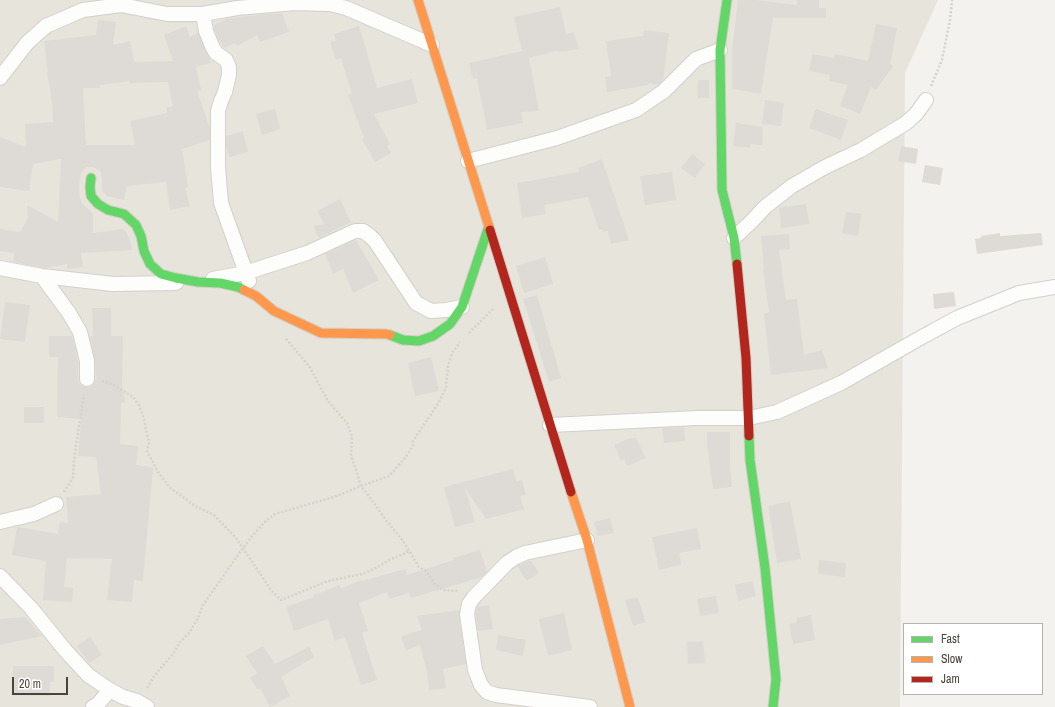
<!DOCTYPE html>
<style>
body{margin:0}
#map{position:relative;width:1055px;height:707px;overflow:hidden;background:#f4f2ee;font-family:"Archivo Narrow",sans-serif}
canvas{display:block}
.legend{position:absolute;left:903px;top:623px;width:140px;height:72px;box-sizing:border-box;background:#fff;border:1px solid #b7b4b0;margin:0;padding:5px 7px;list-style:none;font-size:12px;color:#4b4439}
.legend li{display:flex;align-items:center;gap:8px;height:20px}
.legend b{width:20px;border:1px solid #b7b4b0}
.scale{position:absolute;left:12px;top:677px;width:56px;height:18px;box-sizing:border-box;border:2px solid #4b4439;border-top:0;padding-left:5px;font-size:12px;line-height:14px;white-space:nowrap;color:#4b4439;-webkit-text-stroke:3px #fff;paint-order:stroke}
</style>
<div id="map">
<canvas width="1055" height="707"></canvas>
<ul class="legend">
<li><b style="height:5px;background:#63d668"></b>Fast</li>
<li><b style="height:5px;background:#ff974d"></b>Slow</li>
<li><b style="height:5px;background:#b3261e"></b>Jam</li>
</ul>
<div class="scale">20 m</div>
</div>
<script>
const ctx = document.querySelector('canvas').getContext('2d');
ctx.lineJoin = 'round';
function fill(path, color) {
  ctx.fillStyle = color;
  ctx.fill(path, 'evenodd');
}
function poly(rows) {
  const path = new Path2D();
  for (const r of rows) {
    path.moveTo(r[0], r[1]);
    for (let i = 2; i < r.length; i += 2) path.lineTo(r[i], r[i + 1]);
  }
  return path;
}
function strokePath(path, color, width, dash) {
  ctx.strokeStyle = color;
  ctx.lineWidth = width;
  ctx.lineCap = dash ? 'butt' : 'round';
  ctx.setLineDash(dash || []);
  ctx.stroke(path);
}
const residential = poly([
 [0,0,938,0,905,73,900,707,0,707]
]);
const building = poly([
 [738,0,756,0,797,5,797,0,819,0,819,8,826,8,826,18,773,18,761,94,732,89,732,51],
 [560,7,566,34,574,32,579,49,557,52,556,51,529,58,539,111,521,112,523,123,487,130,477,78,473,79,469,63,522,51,514,17],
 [282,13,289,32,260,42,257,35,237,46,235,43,224,48,220,42,214,29,214,25,228,18],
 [98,20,116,22,113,45,130,41,134,62,173,61,164,35,186,26,190,37,198,33,211,63,196,67,201,90,197,91,210,129,210,140,182,149,188,187,185,188,190,206,170,210,166,182,127,186,124,200,107,196,102,191,102,179,101,173,98,169,93,167,87,167,82,171,80,176,79,188,80,197,82,203,93,214,93,233,123,229,126,232,130,240,132,250,81,253,83,267,67,269,67,264,46,268,13,262,14,253,0,251,0,229,20,232,28,218,27,205,58,222,61,159,33,164,29,191,0,187,0,137,26,147,25,124,53,122,52,102,47,72,48,72,44,41,96,35],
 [130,81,130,83,168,82,173,106,166,108,167,113,130,121,135,145,86,145,83,88,100,88,100,85],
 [876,24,897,28,890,64,893,66,876,90,871,87,860,114,840,106,848,85,829,81,830,75,809,71,812,54,834,58,835,54,868,61],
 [359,26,377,88,412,79,418,103,374,114,390,144,387,146,391,153,375,162,362,139,364,138,348,95,352,94,341,58,336,60,330,42,336,41,334,34],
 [644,30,669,33,663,80,658,85,649,83,648,85,607,92,605,77,611,76,606,41,643,36],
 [698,80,709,80,709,98,697,98],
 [765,100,784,103,781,126,762,124],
 [275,109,280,129,262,135,256,114],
 [816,109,848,120,841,140,809,128],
 [736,123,763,127,762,145,750,144,750,148,733,146],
 [243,131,248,152,229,157,226,146,226,136],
 [901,146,918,149,916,164,898,161],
 [692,154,705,164,695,178,681,168],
 [602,159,629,240,611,244,608,231,603,232,602,229,599,230,588,197,544,205,546,214,522,218,517,183,579,172,578,168],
 [925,165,943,168,940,185,922,182],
 [672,172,676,200,645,205,640,176],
 [340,199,351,222,319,238,313,226,324,224,317,211],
 [806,204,809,224,781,228,779,208],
 [846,212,861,214,858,236,842,233],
 [1000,233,1000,236,1041,233,1043,245,977,254,975,239,981,238,981,236],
 [789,234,790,249,779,250,786,300,797,299,804,355,822,350,828,368,771,375,764,313,769,312,763,269,764,269,761,236],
 [356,240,379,280,353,293,343,269,333,274,325,254],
 [545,257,553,284,524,293,516,266],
 [954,292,956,306,934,309,933,294],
 [537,295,561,378,549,382,523,299],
 [5,302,30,305,25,342,0,339],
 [92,308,111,308,111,336,123,336,122,388,125,402,121,403,120,444,138,446,136,465,153,467,143,581,134,580,132,602,107,600,112,559,67,558,64,587,73,588,72,602,43,600,46,561,12,555,17,527,58,534,60,522,68,523,66,497,101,494,96,457,78,456,81,419,57,417,58,357,49,357,49,336,72,336,78,362,78,379,79,383,82,386,87,387,91,387,94,384,96,379,95,361,90,336,93,336],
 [431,357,439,391,415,396,408,363],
 [24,407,44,407,44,423,24,423],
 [684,427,685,441,664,443,662,428],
 [707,432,730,432,730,468,732,487,713,489,707,443],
 [630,438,636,438,646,458,627,466,624,459,621,461,614,445],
 [513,469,516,481,522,480,526,495,520,496,524,509,486,519,465,488,475,522,455,527,444,487],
 [790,501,801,559,777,563,768,506],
 [610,518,614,533,598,536,594,522],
 [697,528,701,549,679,553,681,565,659,570,652,537],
 [480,550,487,572,482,577,411,598,409,593,389,599,387,592,359,603,368,631,362,633,377,680,361,685,345,637,335,641,328,619,294,631,286,607,314,597,314,595,340,585,341,588,362,580,362,581,405,569,407,575,454,560,453,558],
 [819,560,846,563,845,577,818,574],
 [528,561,531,561,539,573,527,581,517,566],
 [752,581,756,596,738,601,735,585],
 [716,596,719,613,700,616,697,599],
 [632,598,638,598,646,622,633,626,625,600],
 [489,605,493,629,478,631,476,614,477,607],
 [459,610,459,615,466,664,443,669,446,688,429,690,427,672,420,645,406,650,401,636,422,630,417,616],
 [564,613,572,650,548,656,539,619],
 [811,615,815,640,793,644,789,624,797,622,796,618],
 [25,617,42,636,0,645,0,619],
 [498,635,526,640,523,656,496,650],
 [90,637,102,655,89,663,77,646],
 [703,641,705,663,688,664,687,642],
 [263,646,275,664,309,647,314,657,281,677,290,696,270,707,260,688,257,689,250,678,257,673,246,656],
 [13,666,54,666,54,682,50,682,50,696,12,695]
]);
const path = poly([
 [931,86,942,60,950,20,952,0],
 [469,333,494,308],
 [286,339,309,366,328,401,347,423,352,436,351,455,361,486,374,503,385,519,403,541,419,567,427,572,435,584,443,590,459,591],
 [102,381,114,385,133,397,139,405,143,416,145,424,149,444,147,451,158,472,169,487,195,506,214,515,236,538,271,590,281,600,328,581,362,574,374,569,391,559,410,551],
 [64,492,73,478,74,460,77,439,84,395],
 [147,688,155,675,173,654,180,642,189,633,198,618,203,605,243,548,253,535,266,521,275,514,334,497,361,486,389,476,405,458,413,446,413,441,419,432,438,404,444,392,446,387,448,366,452,353,460,342]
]);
const street = poly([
 [203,14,206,31,212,46,216,53,226,60,229,67,229,75,225,92,221,101,218,111,218,167,221,203,249,281],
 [0,78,27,43,46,26,83,10,121,5,167,14,203,14,237,8,295,3,330,4,346,8,432,45],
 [468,161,557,138,636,110,664,91,696,59,720,50],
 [734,238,752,221,765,207,792,186,825,167,861,150,906,123,916,114,926,100],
 [0,268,42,276,113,284,176,283],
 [42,276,69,313,80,332,87,361,87,379],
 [213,279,245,273,307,253,355,231,363,231,370,236,375,241,416,303,431,311,446,310,462,307],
 [550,425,697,418,749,418,777,412,841,383,922,337,957,318,1019,293,1055,287],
 [0,522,34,514,56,504],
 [587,540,525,553,516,557,507,563,474,597,469,604,467,614,475,670,481,685,487,692,496,695,590,707],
 [0,576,31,608,65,650,88,675,110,690,123,697,137,701,147,707],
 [93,707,97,705,110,690]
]);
const fast = poly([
 [727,0,720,50,722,190,734,238,737,264],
 [91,178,90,187,91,196,98,204,108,210,124,214,136,225,141,236,144,251,150,264,161,274,176,278,198,282,220,283,238,287,244,290],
 [390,335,403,340,419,341,433,336,450,324,462,307,489,226],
 [749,436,750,460,765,568,776,679,773,707]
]);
const slow = poly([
 [418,0,490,230],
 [244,290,256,296,274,311,321,333,386,334,390,335],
 [571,492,587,540,630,707]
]);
const jam = poly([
 [490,230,571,492],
 [737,264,746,358,749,436]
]);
fill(residential, '#e7e4dc');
fill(building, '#dedbd6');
strokePath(street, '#d2d0cb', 16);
strokePath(fast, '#d3cfc5', 11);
strokePath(slow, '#d3cfc5', 11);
strokePath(jam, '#d3cfc5', 11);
strokePath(path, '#d3d2cc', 2.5, [2, 2]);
strokePath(street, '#fdfdfc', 14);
strokePath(fast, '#63d668', 9);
strokePath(slow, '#ff974d', 9);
strokePath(jam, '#b3261e', 9);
</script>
